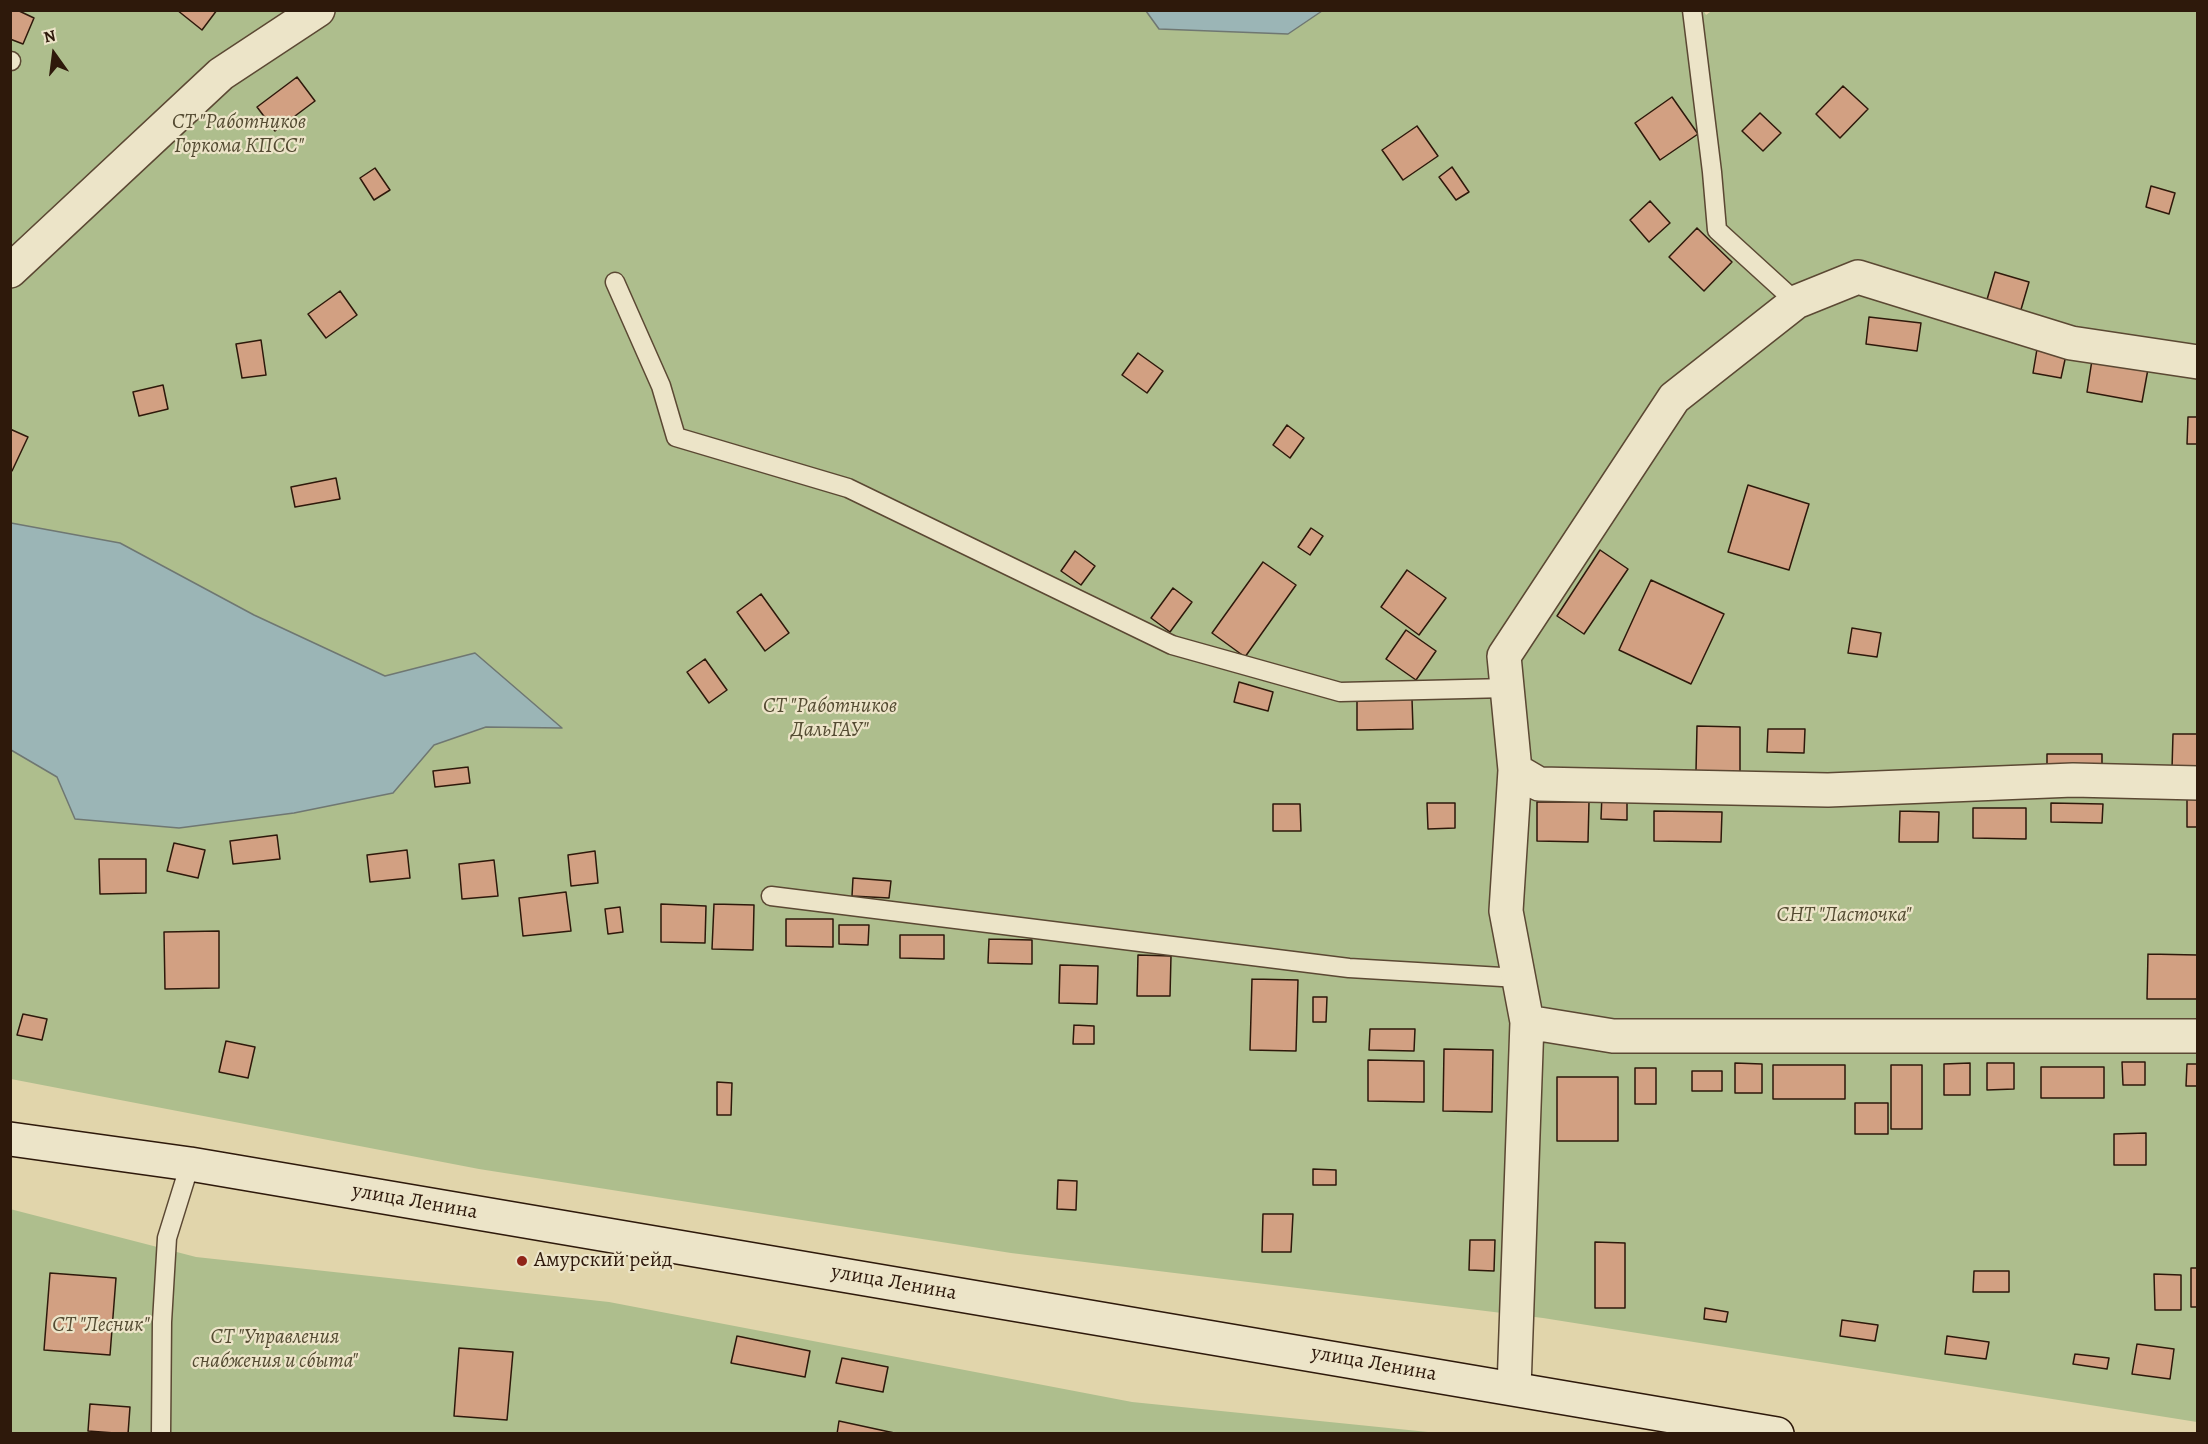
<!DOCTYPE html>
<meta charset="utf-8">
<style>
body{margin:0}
#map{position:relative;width:2208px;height:1444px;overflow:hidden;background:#e1d5ab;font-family:Alegreya,serif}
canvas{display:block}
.frame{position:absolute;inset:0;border:12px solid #2e190b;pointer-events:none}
.north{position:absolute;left:24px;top:24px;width:60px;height:60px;-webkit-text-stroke:4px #ece4c8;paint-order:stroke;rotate:346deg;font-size:16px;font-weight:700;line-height:24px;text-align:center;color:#2e190b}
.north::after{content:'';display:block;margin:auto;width:21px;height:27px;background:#2e190b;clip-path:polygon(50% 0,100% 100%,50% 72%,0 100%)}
</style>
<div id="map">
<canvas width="2208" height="1444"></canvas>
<div class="frame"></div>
<div class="north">N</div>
</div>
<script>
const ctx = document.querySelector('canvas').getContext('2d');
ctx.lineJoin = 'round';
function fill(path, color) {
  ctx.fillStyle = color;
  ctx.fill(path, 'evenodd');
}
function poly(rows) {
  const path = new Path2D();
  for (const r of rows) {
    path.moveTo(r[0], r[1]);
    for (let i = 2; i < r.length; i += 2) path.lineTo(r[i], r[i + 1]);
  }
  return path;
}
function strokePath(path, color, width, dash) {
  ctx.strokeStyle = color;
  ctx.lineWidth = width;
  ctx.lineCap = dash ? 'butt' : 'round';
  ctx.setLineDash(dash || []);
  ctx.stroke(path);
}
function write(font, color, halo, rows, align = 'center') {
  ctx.font = font + ' Alegreya,serif';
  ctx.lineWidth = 4.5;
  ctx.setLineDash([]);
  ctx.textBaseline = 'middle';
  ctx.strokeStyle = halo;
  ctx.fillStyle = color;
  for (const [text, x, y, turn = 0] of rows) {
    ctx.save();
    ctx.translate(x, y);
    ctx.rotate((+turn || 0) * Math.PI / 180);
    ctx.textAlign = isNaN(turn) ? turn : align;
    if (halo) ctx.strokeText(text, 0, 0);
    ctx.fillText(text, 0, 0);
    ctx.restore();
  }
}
const green = poly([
 [1703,10,1706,15,1713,10,2197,11,2197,1422,1543,1318,1011,1253,479,1169,11,1079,10,11],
 [10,1209,196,1257,609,1302,1132,1402,1438,1433,11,1433]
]);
const water = poly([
 [1146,11,1322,11,1288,34,1159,29,1146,11],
 [11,523,120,543,254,615,385,676,475,653,562,728,486,727,434,745,393,793,294,813,179,828,75,819,57,777,11,750,11,523]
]);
const building = poly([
 [10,10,17,10,34,18,23,44,10,39,10,10],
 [177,10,217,10,202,30,177,10],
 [297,77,315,101,275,131,257,107,297,77],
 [1843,86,1868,109,1840,138,1816,114,1843,86],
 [1672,97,1698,134,1660,160,1635,123,1672,97],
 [1760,113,1781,133,1763,151,1742,131,1760,113],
 [1417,126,1438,156,1403,180,1382,150,1417,126],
 [1452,167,1469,192,1456,200,1439,177,1452,167],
 [375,168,390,190,374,200,360,178,375,168],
 [2151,186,2175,193,2169,214,2146,207,2151,186],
 [1650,201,1670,223,1649,242,1630,220,1650,201],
 [1697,228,1732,262,1704,291,1669,257,1697,228],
 [1995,272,2029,282,2020,313,1986,303,1995,272],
 [340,291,357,315,326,338,308,314,340,291],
 [1869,317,1921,323,1917,351,1866,344,1869,317],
 [261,340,266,375,242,378,236,344,261,340],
 [2037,349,2066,355,2061,378,2033,373,2037,349],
 [1138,353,1163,371,1147,393,1122,375,1138,353],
 [2092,360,2148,369,2142,402,2087,392,2092,360],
 [163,385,168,409,139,416,133,392,163,385],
 [2188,417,2198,417,2198,444,2187,444,2188,417],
 [1287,425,1304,438,1290,458,1273,445,1287,425],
 [10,429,28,437,12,471,10,471,10,429],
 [336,478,340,499,295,507,291,487,336,478],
 [1748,485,1809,504,1789,570,1728,552,1748,485],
 [1311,528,1323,536,1310,555,1298,547,1311,528],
 [1600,550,1628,569,1584,634,1557,616,1600,550],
 [1075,551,1095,566,1081,585,1061,571,1075,551],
 [1263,562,1296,585,1245,657,1212,633,1263,562],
 [1407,570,1446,598,1419,635,1381,607,1407,570],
 [1651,580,1724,614,1691,684,1619,650,1651,580],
 [1173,588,1192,602,1170,632,1151,618,1173,588],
 [761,594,789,633,765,651,737,612,761,594],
 [1852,628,1881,633,1877,657,1848,653,1852,628],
 [1406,630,1436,651,1416,680,1386,659,1406,630],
 [705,659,727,690,709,703,687,672,705,659],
 [1239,682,1273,692,1268,711,1234,702,1239,682],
 [1412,699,1413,729,1357,730,1357,701,1412,699],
 [1697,726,1740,727,1740,772,1696,771,1697,726],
 [1768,729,1805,729,1804,753,1767,752,1768,729],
 [2173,734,2198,734,2198,769,2172,769,2173,734],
 [2047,754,2102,754,2102,772,2047,771,2047,754],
 [468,767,470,783,435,787,433,771,468,767],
 [1602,794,1627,794,1627,820,1601,819,1602,794],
 [2187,794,2198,794,2198,827,2187,827,2187,794],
 [1537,802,1589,802,1588,842,1537,841,1537,802],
 [1427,803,1455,803,1455,828,1428,829,1427,803],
 [2051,803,2103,804,2102,823,2051,822,2051,803],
 [1273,804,1300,804,1301,831,1273,831,1273,804],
 [1973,808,2026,808,2026,839,1973,838,1973,808],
 [1654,811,1722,812,1721,842,1654,841,1654,811],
 [1900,811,1939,812,1938,842,1899,842,1900,811],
 [277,835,280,859,233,864,230,841,277,835],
 [174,843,205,850,198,878,167,871,174,843],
 [407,850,410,878,370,882,367,855,407,850],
 [595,851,598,883,571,886,568,855,595,851],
 [99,859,146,859,146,893,100,894,99,859],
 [494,860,498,896,462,899,459,864,494,860],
 [853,878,891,881,889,898,852,896,853,878],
 [566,892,571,931,523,936,519,898,566,892],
 [661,904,706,906,705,943,661,942,661,904],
 [714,904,754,905,753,950,712,949,714,904],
 [620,907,623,932,608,934,605,909,620,907],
 [786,919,833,919,833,947,786,946,786,919],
 [839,925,869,925,868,945,839,944,839,925],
 [219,931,219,988,165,989,164,932,219,931],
 [900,935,944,935,944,959,900,958,900,935],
 [989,939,1032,940,1032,964,988,963,989,939],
 [2148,954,2197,955,2197,999,2147,999,2148,954],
 [1138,955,1171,956,1170,996,1137,996,1138,955],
 [1060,965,1098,966,1097,1004,1059,1003,1060,965],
 [1252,979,1298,980,1296,1051,1250,1050,1252,979],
 [1313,997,1327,997,1326,1022,1313,1022,1313,997],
 [23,1014,47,1019,42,1040,17,1035,23,1014],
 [1074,1025,1094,1026,1094,1044,1073,1044,1074,1025],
 [1370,1029,1415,1029,1414,1051,1369,1050,1370,1029],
 [226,1041,255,1047,248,1078,219,1072,226,1041],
 [1444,1049,1493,1050,1492,1112,1443,1111,1444,1049],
 [1368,1060,1424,1061,1424,1102,1368,1101,1368,1060],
 [2122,1062,2145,1062,2145,1085,2123,1085,2122,1062],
 [1735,1063,1762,1064,1762,1093,1735,1093,1735,1063],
 [1970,1063,1970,1095,1944,1095,1944,1064,1970,1063],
 [1987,1063,2014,1063,2014,1089,1987,1090,1987,1063],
 [2187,1064,2198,1064,2198,1086,2186,1086,2187,1064],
 [1773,1065,1845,1065,1845,1099,1773,1099,1773,1065],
 [1891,1065,1922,1065,1922,1129,1891,1129,1891,1065],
 [2041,1067,2104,1067,2104,1098,2041,1098,2041,1067],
 [1635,1068,1656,1068,1656,1104,1635,1104,1635,1068],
 [1692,1071,1722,1071,1722,1091,1692,1091,1692,1071],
 [1557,1077,1618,1077,1618,1141,1557,1141,1557,1077],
 [717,1082,732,1083,731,1115,717,1115,717,1082],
 [1855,1103,1888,1103,1888,1134,1855,1134,1855,1103],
 [2146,1133,2146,1165,2114,1165,2114,1134,2146,1133],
 [1313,1169,1336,1170,1336,1185,1313,1185,1313,1169],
 [1058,1180,1077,1181,1076,1210,1057,1209,1058,1180],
 [1263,1214,1293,1214,1291,1252,1262,1252,1263,1214],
 [1470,1240,1495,1240,1494,1271,1469,1270,1470,1240],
 [1595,1242,1625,1243,1625,1308,1595,1308,1595,1242],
 [2191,1268,2198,1268,2198,1307,2191,1307,2191,1268],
 [1974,1271,2009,1271,2009,1292,1973,1292,1974,1271],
 [50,1273,116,1278,110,1355,44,1350,50,1273],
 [2154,1274,2181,1275,2181,1310,2155,1310,2154,1274],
 [1705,1308,1728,1312,1726,1322,1704,1319,1705,1308],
 [1842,1320,1878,1325,1875,1341,1840,1336,1842,1320],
 [737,1336,810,1351,805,1377,731,1363,737,1336],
 [1947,1336,1989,1342,1986,1359,1945,1354,1947,1336],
 [2137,1344,2174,1349,2170,1379,2132,1374,2137,1344],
 [459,1348,513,1352,507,1420,454,1416,459,1348],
 [2075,1354,2109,1358,2107,1369,2073,1364,2075,1354],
 [842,1358,888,1367,883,1392,836,1383,842,1358],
 [90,1404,130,1407,128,1434,88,1431,90,1404],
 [839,1421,899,1434,837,1434,839,1421]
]);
const lane = poly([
 [1692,10,1712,172,1717,230,1796,302],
 [10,61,11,61],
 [615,282,661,386,676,437,848,488,1172,645,1340,692,1507,688],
 [771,896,1349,968,1519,978],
 [161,1434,162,1322,167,1238,190,1164]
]);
const street = poly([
 [10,271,221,74,318,10],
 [1515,770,1539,784,1828,790,2073,780,2198,783],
 [1527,1022,1613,1036,2198,1036],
 [1514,1388,1527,1022,1506,911,1515,770,1504,656,1674,398,1796,302,1858,277,2071,343,2198,362]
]);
const secondary = poly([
 [10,1139,190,1164,1777,1434]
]);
const markers = [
 [522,1261,6,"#8f2418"]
];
const parkNames = [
 ["СТ \"Работников",239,123],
 ["Горкома КПСС\"",239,147],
 ["СТ \"Работников",830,707],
 ["ДальГАУ\"",830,731],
 ["СНТ \"Ласточка\"",1844,916],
 ["СТ \"Лесник\"",101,1326],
 ["СТ \"Управления",275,1338],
 ["снабжения и сбыта\"",275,1362]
];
const streetNames = [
 ["улица Ленина",415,1202,10],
 ["улица Ленина",894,1283,10],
 ["улица Ленина",1374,1364,10]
];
const poiNames = [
 ["Амурский рейд",534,1261]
];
fill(green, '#aebe8d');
fill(water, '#9bb5b6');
strokePath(water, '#6f7772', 1.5);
fill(building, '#d2a082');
strokePath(building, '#2e190b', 1.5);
strokePath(lane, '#5b4833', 21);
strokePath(street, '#5b4833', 36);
strokePath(secondary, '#2e190b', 36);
strokePath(lane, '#ece4c8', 18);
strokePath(street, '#ece4c8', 33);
strokePath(secondary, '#ece4c8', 33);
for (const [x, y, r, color] of markers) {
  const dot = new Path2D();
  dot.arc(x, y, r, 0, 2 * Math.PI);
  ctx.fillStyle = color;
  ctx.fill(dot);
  strokePath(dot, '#ece4c8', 2);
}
write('italic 21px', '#544b32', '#ece4c8', parkNames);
write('21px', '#2e190b', '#ece4c8', streetNames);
write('21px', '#2e190b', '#ece4c8', poiNames, 'left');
</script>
